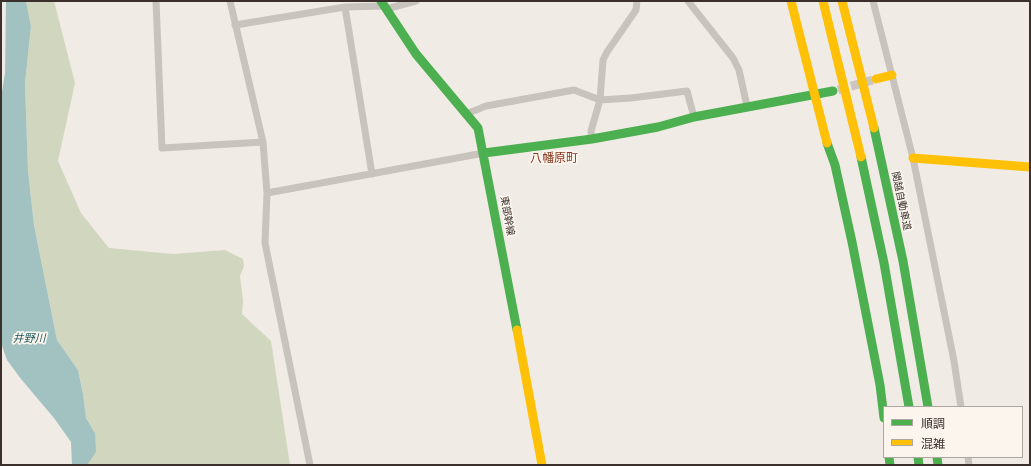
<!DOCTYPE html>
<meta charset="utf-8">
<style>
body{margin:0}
#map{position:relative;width:1031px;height:466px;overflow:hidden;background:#f0ebe5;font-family:"PT Sans","Noto Sans JP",sans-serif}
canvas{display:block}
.frame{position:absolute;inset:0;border:2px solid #3b302b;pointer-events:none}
.legend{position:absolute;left:883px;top:406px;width:140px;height:52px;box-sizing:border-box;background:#fbf5ee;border:1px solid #aea6a0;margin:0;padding:5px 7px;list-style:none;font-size:12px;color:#3b302b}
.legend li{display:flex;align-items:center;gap:8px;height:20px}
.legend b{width:20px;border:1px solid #aea6a0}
</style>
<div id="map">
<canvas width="1031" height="466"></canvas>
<div class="frame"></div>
<ul class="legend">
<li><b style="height:5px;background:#4caf50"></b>順調</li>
<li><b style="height:5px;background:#ffc107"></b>混雑</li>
</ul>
</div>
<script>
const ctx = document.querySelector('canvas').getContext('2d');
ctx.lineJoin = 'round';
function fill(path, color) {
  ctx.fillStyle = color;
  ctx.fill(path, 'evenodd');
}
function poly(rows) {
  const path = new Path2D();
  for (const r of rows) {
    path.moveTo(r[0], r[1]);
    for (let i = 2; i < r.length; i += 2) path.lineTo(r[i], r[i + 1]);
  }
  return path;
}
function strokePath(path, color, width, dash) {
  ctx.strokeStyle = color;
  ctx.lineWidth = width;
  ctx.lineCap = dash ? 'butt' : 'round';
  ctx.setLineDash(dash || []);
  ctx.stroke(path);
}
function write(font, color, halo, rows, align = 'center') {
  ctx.font = font + ' "PT Sans","Noto Sans JP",sans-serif';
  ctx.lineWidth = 3.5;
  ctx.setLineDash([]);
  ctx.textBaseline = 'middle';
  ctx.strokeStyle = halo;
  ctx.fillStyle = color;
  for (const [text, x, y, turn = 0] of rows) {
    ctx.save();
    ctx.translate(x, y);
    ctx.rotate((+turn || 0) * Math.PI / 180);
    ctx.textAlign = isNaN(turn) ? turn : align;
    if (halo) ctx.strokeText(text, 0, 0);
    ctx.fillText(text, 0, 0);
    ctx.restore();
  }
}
const green = poly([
 [26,1,54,1,75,83,58,161,81,213,109,248,173,254,225,250,243,259,244,266,240,276,243,301,242,314,271,341,290,465,87,465,95,433,86,418,83,394,78,370,57,340,34,225,28,171,25,84,31,26]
]);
const water = poly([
 [6,1,26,1,31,26,25,84,28,171,34,225,57,340,78,370,83,394,86,418,95,433,96,452,87,465,72,465,71,442,54,418,21,379,7,360,1,343,1,98,5,73]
]);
const secondaryTunnel = poly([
 [838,90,876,79]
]);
const street = poly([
 [156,1,162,148,263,142],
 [230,1,263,142,267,193,265,243,310,465],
 [688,1,733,58,739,70,747,106],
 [873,1,913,158,954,361,961,407],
 [345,7,372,174],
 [386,9,416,1],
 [235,25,345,7,384,6],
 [466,114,486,106,574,90,600,100,631,98,687,91,694,117],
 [592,139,591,131,600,100,603,60,607,52,636,10,637,1],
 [267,193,484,153],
 [968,457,969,465]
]);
const fast = poly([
 [381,1,416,54,478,128,517,330],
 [874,128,903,261,928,407],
 [827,143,835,165,852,242,880,385,884,418],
 [484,153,592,139,658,127,694,117,833,91],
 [861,157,884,263,909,407],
 [889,457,890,465],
 [918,457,919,465],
 [937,457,938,465]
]);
const slow = poly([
 [791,1,827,143],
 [823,1,861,157],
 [842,1,874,128],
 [876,79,892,75],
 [913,158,1030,167],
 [517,330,542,465]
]);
const streetNames = [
 ["関越自動車道",901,201,78],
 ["東部幹線",507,216,80]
];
const waterNames = [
 ["井野川",29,339]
];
const quarterNames = [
 ["八幡原町",554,159]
];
fill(green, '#d1d6bf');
fill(water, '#a1c2c1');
strokePath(secondaryTunnel, '#ccc6c0', 9, [9, 4.5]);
strokePath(street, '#c9c3be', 7);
strokePath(fast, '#4caf50', 9);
strokePath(slow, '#ffc107', 9);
write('10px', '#3b302b', '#fbf5ee', streetNames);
write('italic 11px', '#1f5a5e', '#fbf5ee', waterNames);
write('12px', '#8c3b22', '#fbf5ee', quarterNames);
</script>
